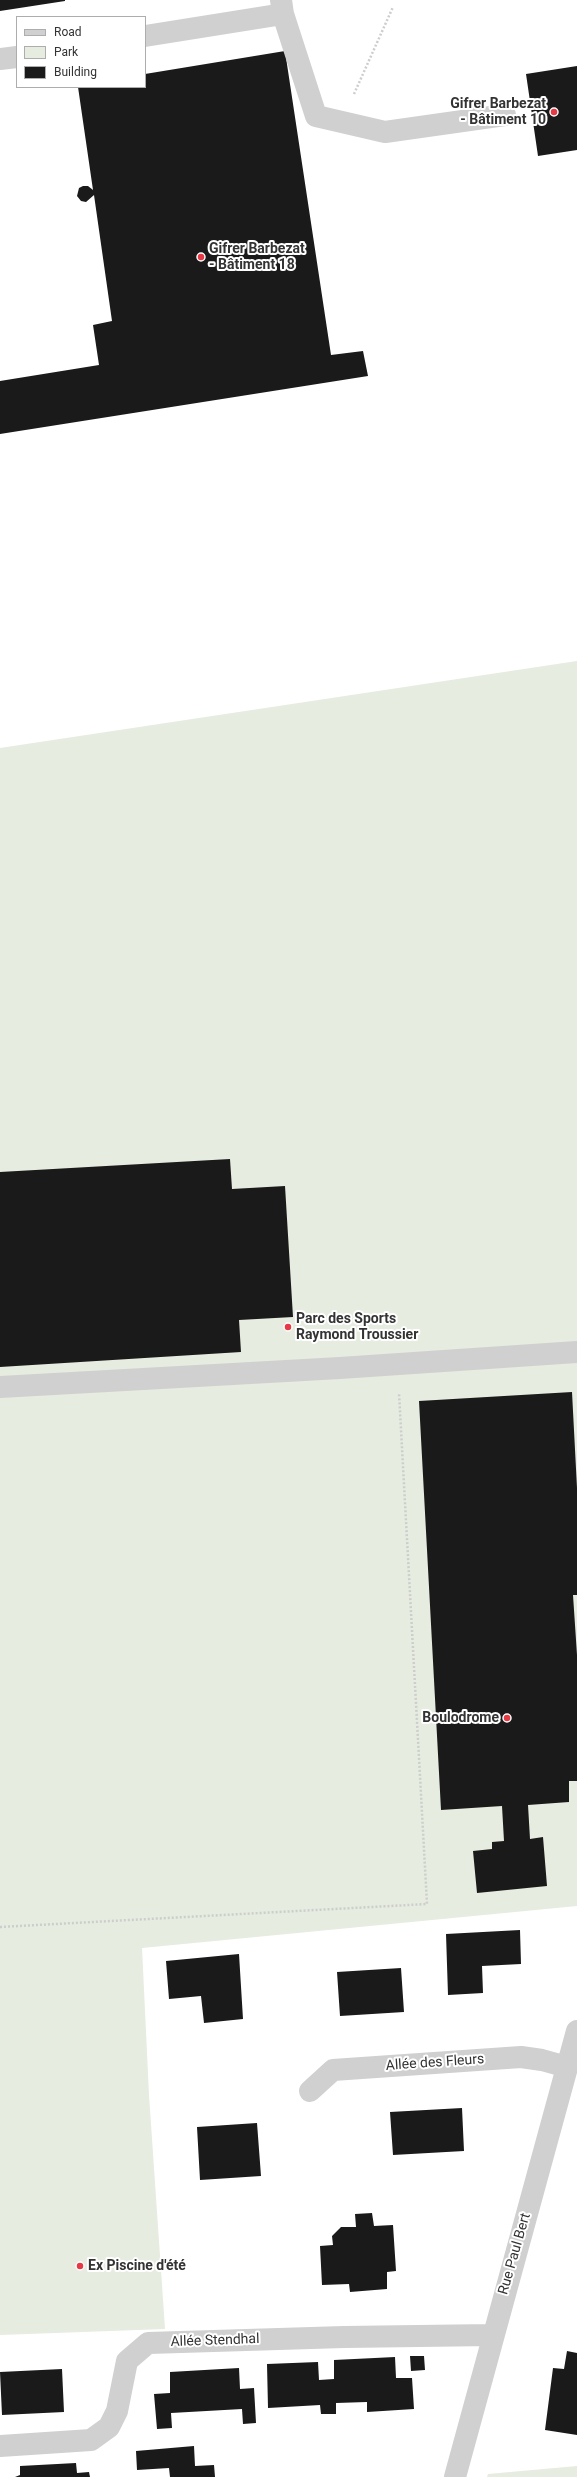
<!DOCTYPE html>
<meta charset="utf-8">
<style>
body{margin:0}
#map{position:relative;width:577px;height:2477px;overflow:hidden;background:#fff;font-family:Roboto,sans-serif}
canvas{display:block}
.legend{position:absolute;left:16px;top:16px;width:130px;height:72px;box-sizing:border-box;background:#fff;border:1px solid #adadad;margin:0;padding:5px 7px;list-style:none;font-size:12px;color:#333}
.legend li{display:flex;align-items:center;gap:8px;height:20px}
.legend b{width:20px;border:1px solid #adadad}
</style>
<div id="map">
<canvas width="577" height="2477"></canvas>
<ul class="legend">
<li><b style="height:5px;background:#d0d0d0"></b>Road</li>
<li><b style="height:11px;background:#e6ecdf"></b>Park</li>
<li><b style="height:11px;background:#1a1a1a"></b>Building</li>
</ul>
</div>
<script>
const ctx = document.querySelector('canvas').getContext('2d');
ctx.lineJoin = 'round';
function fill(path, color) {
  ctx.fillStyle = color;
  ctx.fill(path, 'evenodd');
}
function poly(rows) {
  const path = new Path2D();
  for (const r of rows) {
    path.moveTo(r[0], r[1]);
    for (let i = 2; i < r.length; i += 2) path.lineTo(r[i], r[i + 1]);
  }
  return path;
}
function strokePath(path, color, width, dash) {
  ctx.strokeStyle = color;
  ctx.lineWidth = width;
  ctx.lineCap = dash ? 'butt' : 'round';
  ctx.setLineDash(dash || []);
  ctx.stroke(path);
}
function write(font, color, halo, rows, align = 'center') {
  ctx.font = font + ' Roboto,sans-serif';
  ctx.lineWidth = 4;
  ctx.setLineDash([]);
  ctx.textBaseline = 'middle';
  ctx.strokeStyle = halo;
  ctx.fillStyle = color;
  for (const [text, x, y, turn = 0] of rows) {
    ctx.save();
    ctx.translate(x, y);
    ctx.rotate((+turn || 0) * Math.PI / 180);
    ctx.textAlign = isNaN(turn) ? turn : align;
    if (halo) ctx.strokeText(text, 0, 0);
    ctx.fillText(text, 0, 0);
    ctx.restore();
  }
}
const green = poly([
 [577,661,577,1906,142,1948,149,2095,165,2329,0,2335,0,748],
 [577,2466,577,2477,487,2477,488,2474]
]);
const building = poly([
 [0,0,65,0,65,1,0,11],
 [285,51,331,355,363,351,368,376,0,434,0,381,99,365,93,325,112,321,94,195,86,202,81,201,77,196,79,188,83,186,88,186,93,190,78,87,145,87,145,74],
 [577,66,577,150,538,156,526,74],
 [230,1159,232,1189,285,1186,293,1317,239,1320,241,1352,0,1367,0,1172],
 [572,1392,577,1488,577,1595,573,1595,577,1655,577,1781,569,1781,569,1802,528,1805,530,1839,543,1837,547,1886,477,1893,473,1851,492,1849,492,1842,504,1841,502,1806,441,1810,419,1401],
 [520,1930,521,1964,482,1966,483,1993,448,1995,446,1934],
 [239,1954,243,2019,204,2023,201,1996,169,1999,166,1961],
 [401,1968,404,2012,340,2016,337,1972],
 [462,2108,464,2151,393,2155,390,2112],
 [257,2123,261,2176,200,2180,197,2127],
 [372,2213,374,2226,393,2225,396,2271,387,2272,387,2289,350,2292,349,2284,322,2285,320,2246,333,2245,332,2236,341,2227,356,2227,355,2214],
 [567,2351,577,2353,577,2435,545,2430,553,2368,564,2369],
 [410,2356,424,2356,425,2370,411,2371],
 [395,2357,396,2378,412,2378,414,2409,367,2412,367,2402,336,2403,336,2414,321,2414,320,2405,268,2408,267,2364,318,2362,319,2380,334,2379,334,2360],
 [239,2368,240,2389,254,2388,256,2423,243,2424,242,2409,171,2413,172,2428,157,2429,154,2394,170,2393,170,2372],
 [62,2369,64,2412,2,2415,0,2372],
 [194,2446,195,2466,214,2465,215,2477,170,2477,169,2468,137,2470,136,2451],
 [76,2463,77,2473,89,2472,90,2477,15,2477,20,2475,20,2466]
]);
const path = poly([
 [354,94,393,7],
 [0,1927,427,1904,399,1393]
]);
const minor = poly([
 [281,0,283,14,316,116,385,132,505,115],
 [145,36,283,14],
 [0,59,17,57],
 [0,1387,340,1368,577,1352],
 [310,2091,333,2070,521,2057,542,2060,567,2067],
 [0,2446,91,2440,109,2427,117,2411,127,2361,148,2343,344,2337,492,2335],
 [455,2477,577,2031]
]);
const markers = [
 [554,112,4,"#e63946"],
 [201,257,4,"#e63946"],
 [288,1327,4,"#e63946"],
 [507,1718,4,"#e63946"],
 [80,2266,4,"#e63946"]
];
const poiNames = [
 ["Gifrer Barbezat",546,104,"right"],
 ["- Bâtiment 10",546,120,"right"],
 ["Gifrer Barbezat",209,249],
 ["- Bâtiment 18",209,265],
 ["Parc des Sports",296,1319],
 ["Raymond Troussier",296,1335],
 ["Boulodrome",499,1718,"right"],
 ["Ex Piscine d'été",88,2266]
];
const streetNames = [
 ["Allée des Fleurs",435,2063,-4],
 ["Rue Paul Bert",515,2254,-74],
 ["Allée Stendhal",215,2341,-2]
];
fill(green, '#e6ecdf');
fill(building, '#1a1a1a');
strokePath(path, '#cdcdcd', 2.5, [2, 2]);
strokePath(minor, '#d0d0d0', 22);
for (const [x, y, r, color] of markers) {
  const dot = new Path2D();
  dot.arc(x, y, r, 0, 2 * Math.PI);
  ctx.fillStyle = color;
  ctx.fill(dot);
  strokePath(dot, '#fff', 1.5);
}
write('bold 14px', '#333', '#fff', poiNames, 'left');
write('14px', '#333', '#fff', streetNames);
</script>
